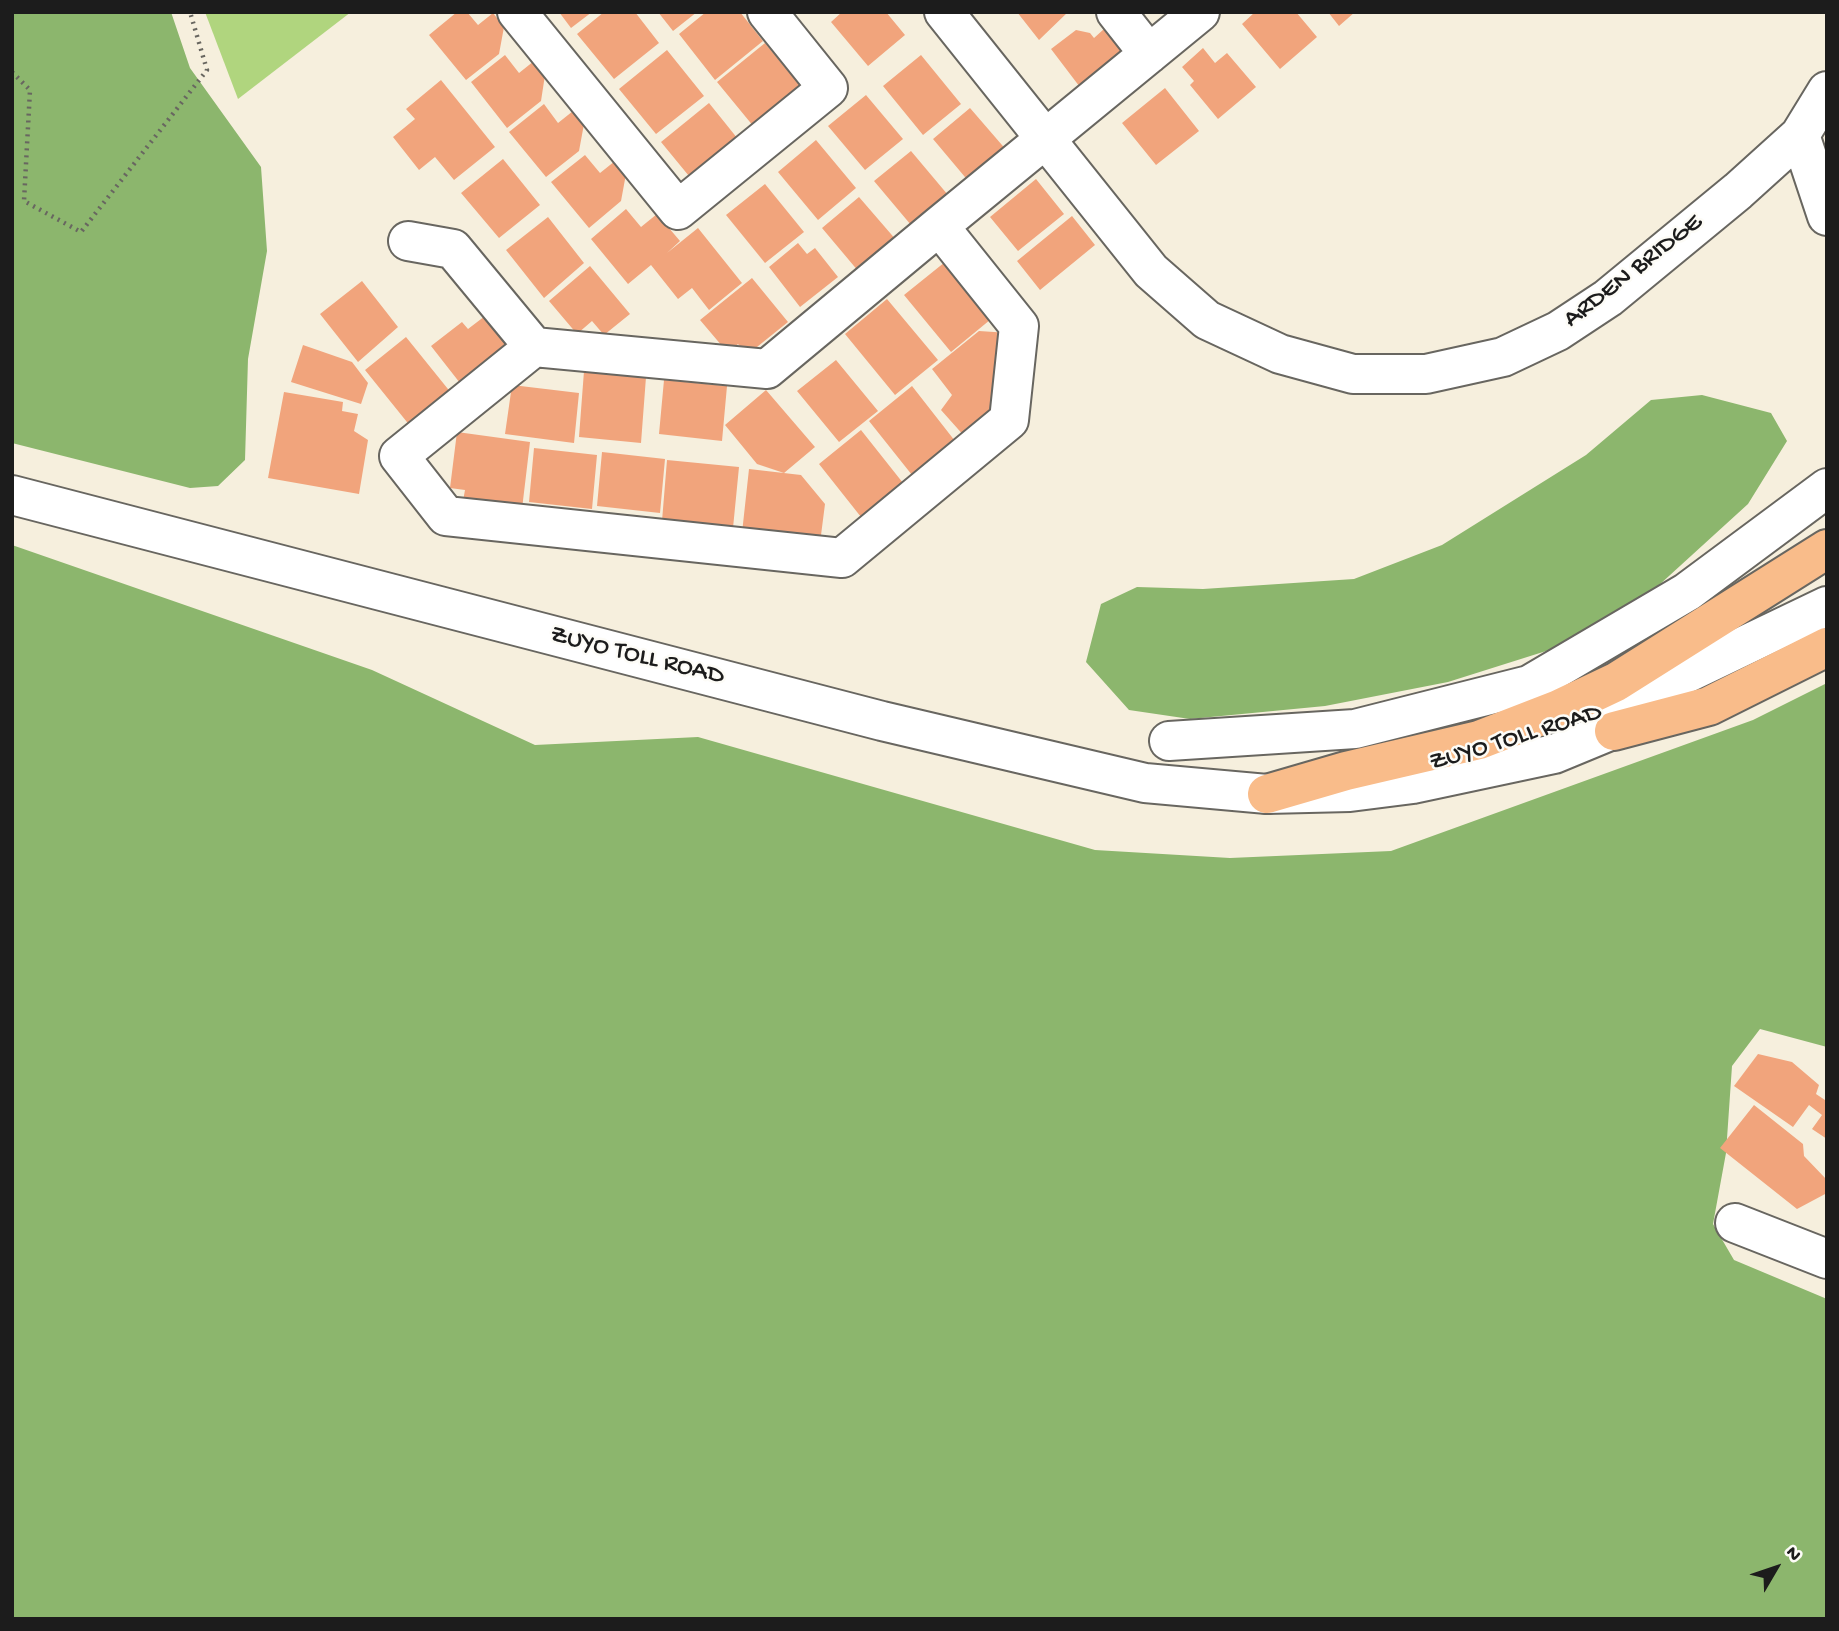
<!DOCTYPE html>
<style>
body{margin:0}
#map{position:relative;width:1839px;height:1631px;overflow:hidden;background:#f6efdd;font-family:"Gochi Hand",sans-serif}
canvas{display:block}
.frame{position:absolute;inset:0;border:14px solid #1c1c1c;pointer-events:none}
.north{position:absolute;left:1741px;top:1533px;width:70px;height:70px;-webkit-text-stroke:5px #fdfcf7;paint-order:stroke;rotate:51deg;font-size:19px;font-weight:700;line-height:28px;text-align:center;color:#1c1c1c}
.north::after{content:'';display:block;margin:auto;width:24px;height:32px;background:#1c1c1c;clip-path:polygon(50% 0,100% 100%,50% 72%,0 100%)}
</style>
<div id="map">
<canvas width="1839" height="1631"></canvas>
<div class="frame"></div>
<div class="north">N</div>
</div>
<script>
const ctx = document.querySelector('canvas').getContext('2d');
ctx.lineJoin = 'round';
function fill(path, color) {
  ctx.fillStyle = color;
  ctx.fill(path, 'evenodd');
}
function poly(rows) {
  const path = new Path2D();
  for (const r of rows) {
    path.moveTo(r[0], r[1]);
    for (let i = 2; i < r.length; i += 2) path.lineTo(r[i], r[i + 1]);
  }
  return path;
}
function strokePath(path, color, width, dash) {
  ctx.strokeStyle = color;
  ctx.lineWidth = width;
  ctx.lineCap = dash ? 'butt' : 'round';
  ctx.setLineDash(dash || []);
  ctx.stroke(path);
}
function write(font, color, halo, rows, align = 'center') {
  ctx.font = font + ' "Gochi Hand",sans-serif';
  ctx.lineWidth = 5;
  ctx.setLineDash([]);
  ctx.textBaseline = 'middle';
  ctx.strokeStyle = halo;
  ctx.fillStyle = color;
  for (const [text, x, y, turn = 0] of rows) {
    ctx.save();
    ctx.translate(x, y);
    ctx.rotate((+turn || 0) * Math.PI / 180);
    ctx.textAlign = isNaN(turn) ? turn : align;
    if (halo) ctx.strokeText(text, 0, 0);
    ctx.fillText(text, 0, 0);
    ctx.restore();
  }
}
const green = poly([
 [205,12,351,12,238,99]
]);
const forest = poly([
 [12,12,171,12,190,68,261,167,267,251,248,359,245,460,218,486,190,488,12,443],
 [1702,395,1771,413,1787,441,1748,504,1658,586,1562,646,1448,682,1325,706,1190,719,1129,710,1086,662,1101,604,1137,587,1203,589,1354,579,1442,545,1586,455,1651,400],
 [12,545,372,670,535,745,698,737,1095,850,1230,858,1391,851,1753,720,1827,683,1827,1047,1760,1029,1732,1066,1726,1153,1713,1224,1734,1260,1827,1299,1827,1619,12,1619]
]);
const building = poly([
 [457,12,467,12,478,25,493,13,504,27,499,54,466,80,429,35],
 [559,12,592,12,571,28],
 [604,12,635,12,659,43,614,79,577,34],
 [658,12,697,12,673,31],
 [706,12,740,12,763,41,715,80,679,34],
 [842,12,886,12,905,35,868,66,831,22],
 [1017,12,1068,12,1039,40],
 [1255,12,1296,12,1317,37,1280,69,1242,24],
 [1328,12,1355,12,1339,26],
 [1104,29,1122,51,1089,99,1051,49,1076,30,1090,33,1094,38],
 [765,43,802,88,754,127,717,82],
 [1203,48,1215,63,1227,53,1256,87,1218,119,1190,85,1194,81,1182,67],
 [667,50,704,96,656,134,619,89],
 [505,55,519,73,534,61,545,75,541,101,507,128,471,82],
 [921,55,961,104,923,135,883,86],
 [441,80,495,147,454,180,435,157,419,170,393,137,415,119,406,109],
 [1165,88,1199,131,1156,165,1122,123],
 [866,95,903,139,865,170,828,126],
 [709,103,746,149,698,187,661,142],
 [544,104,558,123,573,111,584,124,579,151,546,177,509,132],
 [970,108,1008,152,970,183,933,139],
 [816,140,856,188,818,220,778,172],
 [911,151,948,195,911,225,874,181],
 [585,155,600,173,615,161,626,174,621,201,589,228,551,182],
 [503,159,540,205,499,238,461,193],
 [1036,179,1064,214,1018,251,990,217],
 [765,184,804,232,765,263,726,215],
 [859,197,897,241,859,272,822,228],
 [626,209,641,227,657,214,680,241,667,253,698,228,742,283,709,310,692,288,678,299,651,265,628,284,591,239],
 [1072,216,1095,245,1040,290,1017,261],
 [548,217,584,263,544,298,506,250],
 [798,243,807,254,815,248,838,277,800,307,769,267],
 [950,258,996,315,951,352,904,295],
 [590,266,630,314,604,335,592,321,577,334,549,301],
 [752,278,788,322,747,355,738,344,728,353,700,320],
 [362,281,398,327,358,362,320,314],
 [887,299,938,360,895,395,845,334],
 [485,316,515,354,467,392,431,346,462,322,468,329],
 [979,331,1009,333,1002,423,974,447,941,410,952,395,932,369],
 [406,337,456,399,415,432,365,370],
 [303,345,352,362,368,383,361,404,291,382],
 [836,360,878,411,839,442,797,391],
 [584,371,646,377,641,443,579,437],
 [664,380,727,386,722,441,659,434],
 [512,385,579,393,574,443,505,434],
 [912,386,955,441,912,475,869,421],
 [766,390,815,447,784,473,757,464,725,425],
 [284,392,343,402,342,411,358,414,354,431,368,440,359,494,268,478],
 [861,430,903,483,861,517,819,464],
 [457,432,530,442,522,509,463,501,465,490,450,488],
 [534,448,597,455,592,509,529,502],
 [602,452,665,459,660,513,597,506],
 [667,460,739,467,733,528,662,521],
 [749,469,801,475,825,504,820,543,742,533],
 [1758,1054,1792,1062,1819,1085,1816,1094,1825,1100,1827,1098,1827,1139,1812,1129,1822,1115,1809,1105,1793,1127,1734,1086],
 [1754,1105,1803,1144,1804,1156,1827,1180,1827,1193,1797,1209,1720,1148]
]);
const path = poly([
 [12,72,30,90,24,201,81,232,207,70,190,12]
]);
const minor = poly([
 [517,12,678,210,828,88,767,12],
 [944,12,1151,271,1207,320,1280,354,1353,374,1426,374,1503,357,1558,331,1608,298,1738,191,1800,135,1827,91],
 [1116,12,1149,54],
 [1800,135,1827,216],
 [939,226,1019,326,1009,420,842,558,446,516,399,456,534,347,767,369,939,226,1200,12],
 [408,241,453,249,534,347],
 [12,495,882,721,1145,783,1267,794,1350,792,1413,784,1554,754,1646,716],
 [1608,711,1827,606],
 [1169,741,1355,729,1529,685,1687,592,1827,488],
 [1735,1223,1827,1259]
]);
const highway = poly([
 [1614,731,1709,706,1827,647],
 [1267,794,1346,771,1479,740,1559,709,1616,682,1827,549]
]);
const streetNames = [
 ["ARDEN BRIDGE",1634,272,-38],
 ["ZUYO TOLL ROAD",637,657,14],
 ["ZUYO TOLL ROAD",1516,739,-17]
];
fill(green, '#b0d57e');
fill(forest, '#8cb66d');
fill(building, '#f1a47c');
strokePath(minor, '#686660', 42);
strokePath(highway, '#686660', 42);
strokePath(path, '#686660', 4.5, [2, 5]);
strokePath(minor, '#fff', 38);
strokePath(highway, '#f9bc8a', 38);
write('26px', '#1c1c1c', '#fdfcf7', streetNames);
</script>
